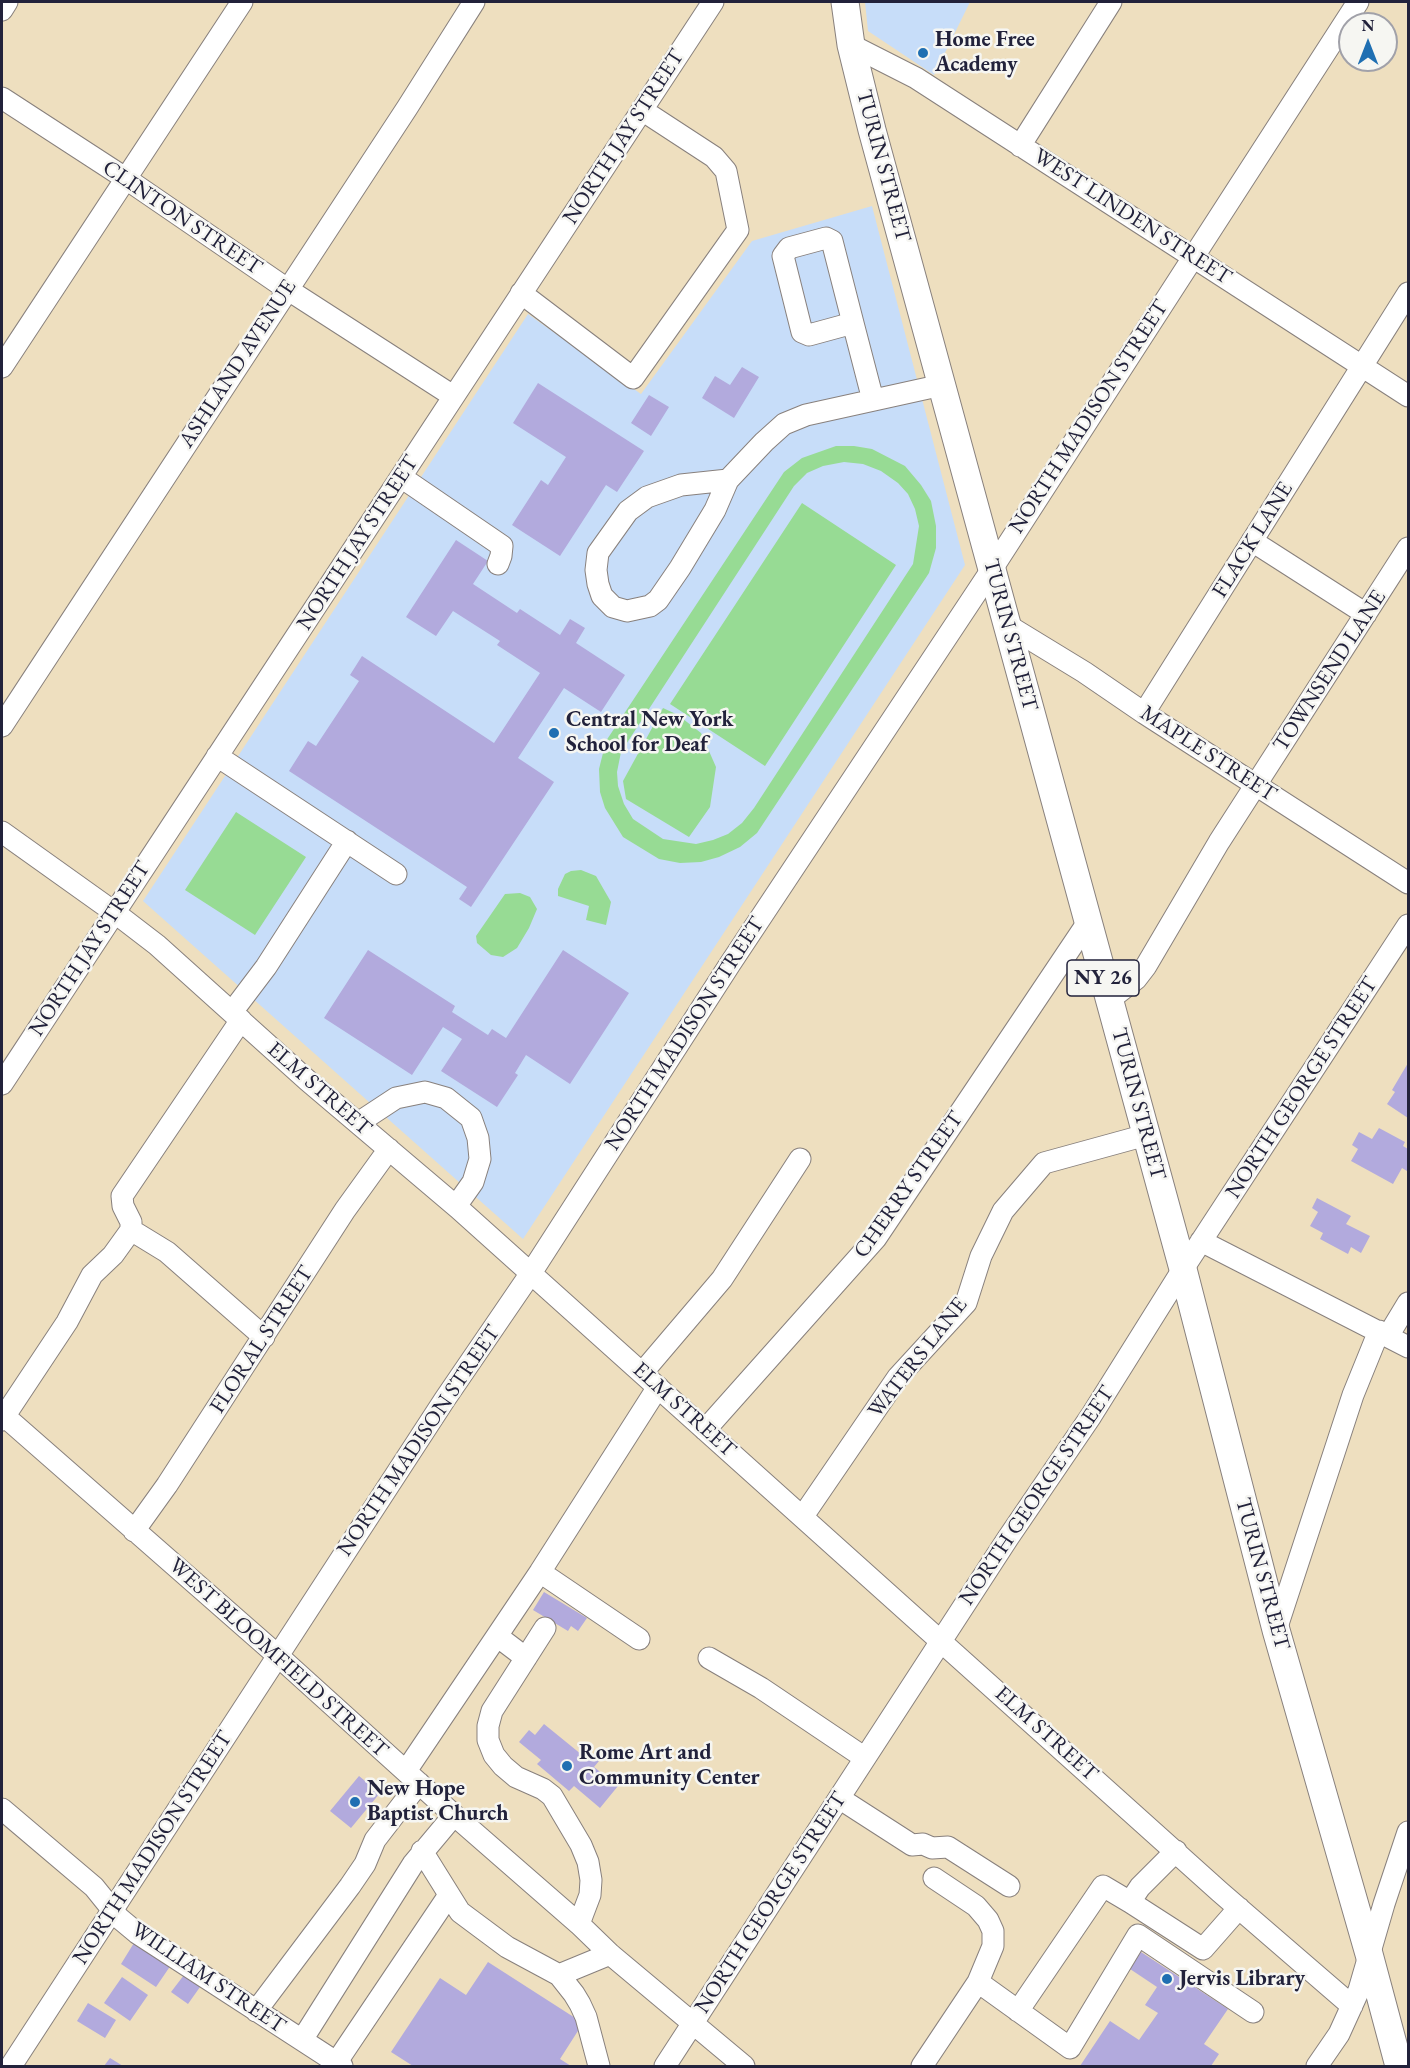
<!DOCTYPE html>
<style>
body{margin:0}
#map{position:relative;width:1410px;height:2068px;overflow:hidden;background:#eedfbf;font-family:"EB Garamond",serif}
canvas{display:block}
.frame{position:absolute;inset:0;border:3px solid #22223b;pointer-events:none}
.north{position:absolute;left:1338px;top:12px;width:60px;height:60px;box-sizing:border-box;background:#f6f6f2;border:2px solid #a1a1a9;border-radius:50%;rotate:0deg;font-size:16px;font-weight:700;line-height:24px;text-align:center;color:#22223b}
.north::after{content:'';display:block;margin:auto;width:21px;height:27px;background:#1f6fb2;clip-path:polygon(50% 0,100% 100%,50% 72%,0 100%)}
</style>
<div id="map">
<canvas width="1410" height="2068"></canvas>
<div class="frame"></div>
<div class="north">N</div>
</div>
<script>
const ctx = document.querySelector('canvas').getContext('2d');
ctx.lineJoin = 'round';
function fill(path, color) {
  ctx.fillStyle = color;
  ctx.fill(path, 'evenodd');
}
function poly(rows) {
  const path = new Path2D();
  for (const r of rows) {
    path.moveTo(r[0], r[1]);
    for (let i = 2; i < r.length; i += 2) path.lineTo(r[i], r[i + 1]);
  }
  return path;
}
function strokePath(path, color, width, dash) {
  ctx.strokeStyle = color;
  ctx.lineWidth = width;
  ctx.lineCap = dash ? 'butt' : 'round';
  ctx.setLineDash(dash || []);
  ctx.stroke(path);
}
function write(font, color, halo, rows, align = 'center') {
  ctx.font = font + ' "EB Garamond",serif';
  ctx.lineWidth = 5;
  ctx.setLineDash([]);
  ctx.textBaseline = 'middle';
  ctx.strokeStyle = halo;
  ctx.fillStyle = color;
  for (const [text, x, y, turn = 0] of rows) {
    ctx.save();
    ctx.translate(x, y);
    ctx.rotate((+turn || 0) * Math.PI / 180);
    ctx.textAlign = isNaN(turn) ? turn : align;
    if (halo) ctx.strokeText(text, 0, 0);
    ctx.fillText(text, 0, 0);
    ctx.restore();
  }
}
const built = poly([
 [865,2,970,2,934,75,868,31],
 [872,206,965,565,523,1239,143,901,528,314,641,394,752,241]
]);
const green = poly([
 [836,446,854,446,872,449,905,466,921,485,931,501,936,526,936,548,929,573,757,833,740,847,719,857,701,862,680,863,659,859,623,837,605,808,600,792,599,769,606,741,784,472,802,458],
 [844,462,863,464,881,471,898,483,908,494,915,509,919,526,913,564,754,808,742,823,728,834,713,840,696,844,663,839,633,819,624,804,618,786,617,772,621,752,794,486,807,473,823,466],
 [802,503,896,565,765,766,670,704],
 [663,708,678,715,701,733,716,767,710,807,689,837,626,799,623,781],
 [236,812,306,857,255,935,185,890],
 [581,870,596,876,611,902,606,925,586,920,589,906,558,896,558,889,565,874,571,871],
 [520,893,530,897,537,909,529,928,517,948,503,957,491,955,477,943,476,936,505,894]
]);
const building = poly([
 [742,367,759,377,734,418,702,398,715,376,730,385],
 [538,383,644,451,617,492,606,485,560,556,512,525,541,480,548,485,566,457,513,423],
 [649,395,669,407,651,436,631,423],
 [456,540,488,561,473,584,517,613,520,609,560,635,570,619,585,628,576,643,625,675,601,712,564,688,518,758,554,782,471,907,459,899,467,887,289,771,308,741,316,746,359,681,350,675,362,656,494,743,540,673,497,645,500,641,453,611,436,636,406,617],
 [368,950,455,1006,452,1012,488,1035,492,1029,506,1038,563,950,629,993,570,1084,526,1055,515,1073,518,1075,497,1107,441,1071,462,1039,443,1027,412,1075,324,1018],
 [1408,1063,1408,1118,1387,1104,1395,1092,1392,1090],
 [1379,1128,1405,1142,1403,1146,1408,1149,1408,1167,1407,1171,1402,1168,1393,1184,1351,1161,1358,1149,1352,1145,1359,1132,1372,1139],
 [1317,1198,1351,1216,1346,1224,1370,1236,1361,1253,1351,1247,1348,1254,1320,1239,1323,1233,1310,1226,1318,1212,1312,1208],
 [544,1592,587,1618,578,1631,571,1626,568,1631,533,1610],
 [544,1724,587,1759,591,1755,599,1761,594,1767,618,1786,600,1808,574,1786,569,1791,537,1764,541,1760,519,1742,529,1730,535,1735],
 [359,1776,380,1793,351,1828,330,1811],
 [137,1938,173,1962,156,1987,121,1964],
 [1141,1952,1228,2009,1204,2044,1219,2054,1211,2066,1080,2066,1110,2021,1139,2040,1158,2013,1145,2005,1157,1987,1130,1969],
 [488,1962,583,2023,560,2059,571,2066,413,2066,391,2052,440,1978,466,1995],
 [184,1975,200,1987,188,2004,171,1992],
 [122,1977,148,1995,130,2021,104,2003],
 [88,2003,116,2020,105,2038,77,2021],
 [110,2058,123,2066,104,2066]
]);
const minor = poly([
 [2,10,7,2],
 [851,45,916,78,1408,396],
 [2,98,125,178,287,289,453,396],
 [1020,146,1111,2],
 [521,293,633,378,738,230,726,171,714,157,642,110],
 [853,323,809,335,802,332,783,256,789,248,826,238,832,241,853,323,873,400],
 [2,367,242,2],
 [401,477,502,546,501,556,498,564],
 [728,480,715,510,680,568,658,600,650,606,627,611,613,607,602,596,598,584,596,570,598,553,628,511,647,497,681,485,728,480],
 [728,480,764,442,784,424,806,415,942,385],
 [1252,541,1366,614],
 [1007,625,1084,672,1144,713,1408,883],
 [1144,713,1408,293],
 [2,726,407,108,474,2],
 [217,756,396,874],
 [2,832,114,912,157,945,307,1080,458,1208,1220,1892,1352,2006],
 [1109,1000,1136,979,1146,966,1219,842,1408,548],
 [232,1012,266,967,347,841],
 [2,1084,713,2],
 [358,1123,396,1098,425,1092,446,1098,471,1118,478,1138,480,1159,473,1182,456,1206],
 [131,1230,167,1252,264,1337],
 [1201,1241,1408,1347],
 [1388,1336,1408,1303],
 [642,1373,722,1279,800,1159],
 [2,1414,277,1655,454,1815,579,1924,610,1954,744,2066],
 [2,1420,67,1322,92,1275,113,1255,131,1230,131,1222,123,1206,122,1196,241,1020],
 [705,1430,876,1238,1088,922],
 [803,1516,898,1377,966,1303,981,1256,1003,1211,1044,1163,1146,1135],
 [134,1531,167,1485,345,1210,389,1149],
 [540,1572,639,1639],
 [545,1628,492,1711,488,1726,488,1740,494,1755,503,1766,516,1777,543,1789,552,1796,581,1845,588,1862,591,1880,590,1895,579,1924],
 [1276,1630,1353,1395,1379,1331],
 [497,1636,526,1658],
 [709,1658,761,1688,865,1758],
 [406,1771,540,1572,658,1387],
 [839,1798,912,1845,923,1844,932,1848,948,1847,1009,1886],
 [2,1809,94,1887,119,1918,137,1933,342,2066],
 [422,1851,460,1912,507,1947,559,1975,610,1954],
 [1176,1851,1140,1887,1130,1902,1203,1949,1239,1908],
 [934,1878,976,1906,988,1920,993,1931,993,1946,978,1982],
 [559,1975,574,1994,580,2004,586,2017,599,2066],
 [256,2011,350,1886,365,1864,375,1840,419,1783],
 [1018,2011,1103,1886,1130,1902],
 [302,2040,413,1864,454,1815],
 [336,2063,449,1895],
 [11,2066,445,1399,531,1273,730,964,992,569,1358,2],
 [665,2066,1008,1538,1091,1416,1183,1269,1408,925],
 [922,2066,978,1982,1070,2048,1138,1935,1253,2012],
 [1317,2066,1339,2034,1359,1990,1384,1904,1408,1832]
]);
const major = poly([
 [845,2,851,45,872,130,1183,1269,1276,1630,1369,1954,1399,2066]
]);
const markers = [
 [923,53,6,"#1f6fb2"],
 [554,733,6,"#1f6fb2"],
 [567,1766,6,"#1f6fb2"],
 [355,1802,6,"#1f6fb2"],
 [1167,1979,6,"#1f6fb2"]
];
const shields = [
 [1103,978,72]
];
const shieldNames = [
 ["NY 26",1103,978]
];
const poiNames = [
 ["Home Free",935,40],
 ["Academy",935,65],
 ["Central New York",566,720],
 ["School for Deaf",566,745],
 ["Rome Art and",579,1753],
 ["Community Center",579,1778],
 ["New Hope",367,1789],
 ["Baptist Church",367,1814],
 ["Jervis Library",1179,1979]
];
const streetNames = [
 ["NORTH JAY STREET",624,137,-57],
 ["TURIN STREET",883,166,75],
 ["WEST LINDEN STREET",1132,217,33],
 ["CLINTON STREET",182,218,34],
 ["ASHLAND AVENUE",238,364,-57],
 ["NORTH MADISON STREET",1089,417,-57],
 ["FLACK LANE",1253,540,-58],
 ["NORTH JAY STREET",358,543,-57],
 ["TURIN STREET",1010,635,75],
 ["TOWNSEND LANE",1330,671,-57],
 ["MAPLE STREET",1208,754,33],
 ["NORTH JAY STREET",90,949,-57],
 ["NORTH MADISON STREET",685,1034,-57],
 ["NORTH GEORGE STREET",1302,1088,-57],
 ["ELM STREET",319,1089,41],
 ["TURIN STREET",1138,1104,75],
 ["CHERRY STREET",909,1185,-55],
 ["FLORAL STREET",262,1340,-57],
 ["WATERS LANE",918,1358,-52],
 ["ELM STREET",684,1410,42],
 ["NORTH MADISON STREET",419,1441,-56],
 ["NORTH GEORGE STREET",1037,1496,-56],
 ["TURIN STREET",1262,1574,75],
 ["WEST BLOOMFIELD STREET",278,1658,42],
 ["ELM STREET",1046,1734,42],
 ["NORTH MADISON STREET",153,1848,-57],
 ["NORTH GEORGE STREET",771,1903,-57],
 ["WILLIAM STREET",208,1978,34]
];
fill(built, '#c7ddf9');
fill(green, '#97db94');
fill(building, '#b2aadd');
strokePath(minor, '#88807d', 23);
strokePath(major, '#88807d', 29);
strokePath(minor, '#fff', 21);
strokePath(major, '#fff', 27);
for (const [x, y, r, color] of markers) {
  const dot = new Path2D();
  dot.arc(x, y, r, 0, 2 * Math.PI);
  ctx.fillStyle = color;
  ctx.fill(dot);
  strokePath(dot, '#f6f6f2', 2);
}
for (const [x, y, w] of shields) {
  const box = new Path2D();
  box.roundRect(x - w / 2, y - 18, w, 36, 4.5);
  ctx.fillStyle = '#f6f6f2';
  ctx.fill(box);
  strokePath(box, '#22223b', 1.5);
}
write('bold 21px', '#22223b', null, shieldNames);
write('bold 22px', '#22223b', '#f6f6f2', poiNames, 'left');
write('22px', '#22223b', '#f6f6f2', streetNames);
</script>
